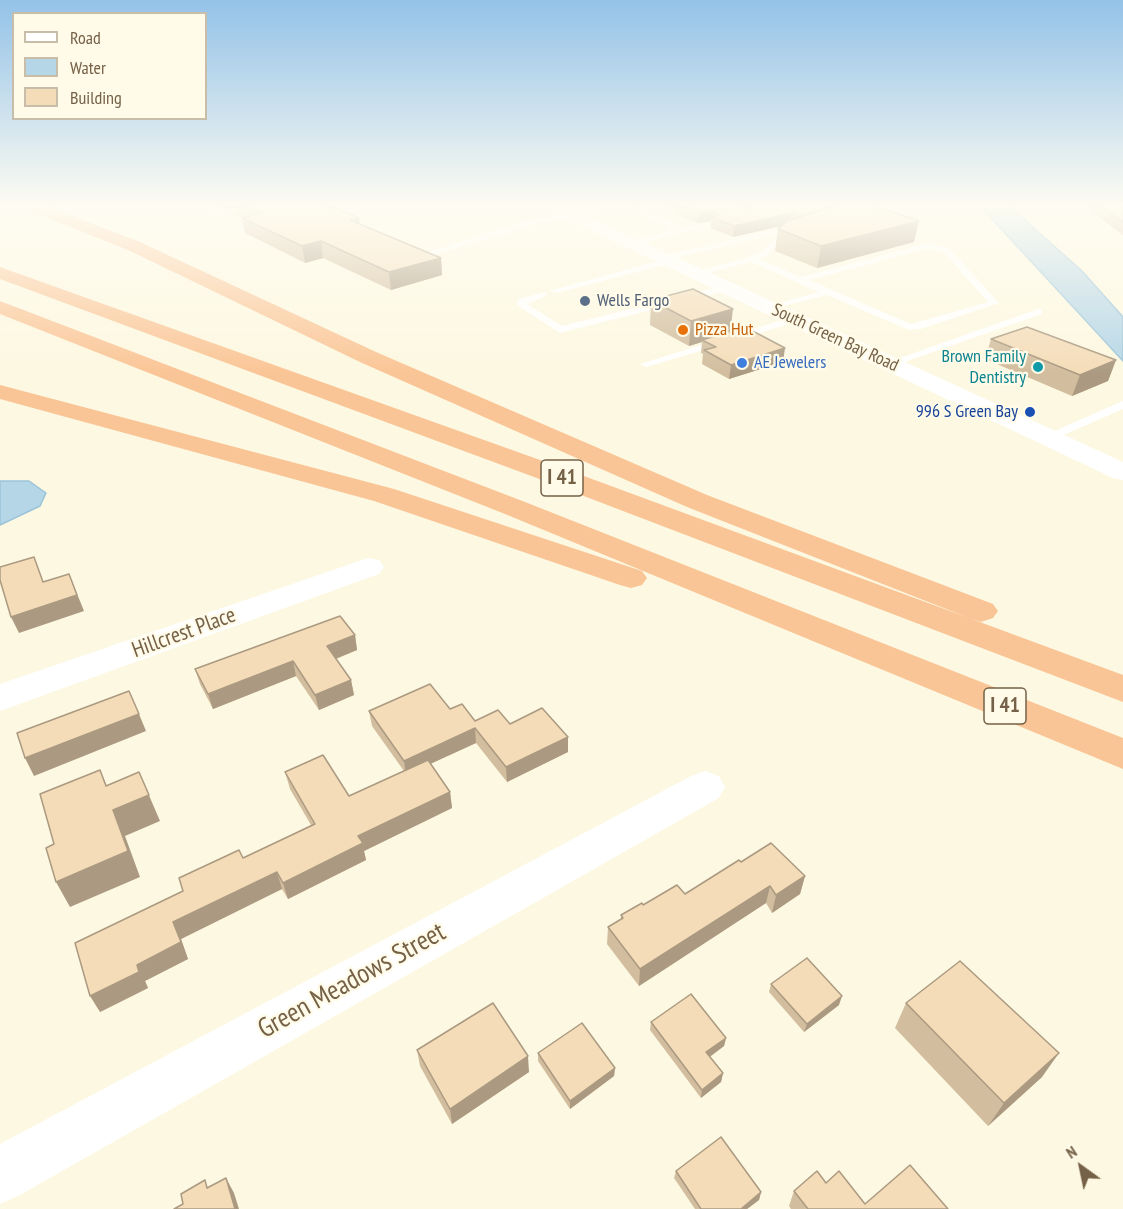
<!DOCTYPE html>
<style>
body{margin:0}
#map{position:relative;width:1123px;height:1209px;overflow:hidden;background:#fdf8e1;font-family:"PT Sans Narrow",sans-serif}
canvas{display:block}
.legend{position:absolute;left:12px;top:12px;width:195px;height:108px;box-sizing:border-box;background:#fffbe8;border:2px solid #c8bda8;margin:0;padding:8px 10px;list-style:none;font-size:18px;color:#756147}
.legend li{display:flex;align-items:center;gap:12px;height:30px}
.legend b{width:30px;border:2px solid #c8bda8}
.north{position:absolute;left:1051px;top:1137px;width:60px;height:60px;-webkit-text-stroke:4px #fffbe8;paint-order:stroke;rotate:327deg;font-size:16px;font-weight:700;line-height:24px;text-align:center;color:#756147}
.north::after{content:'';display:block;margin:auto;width:21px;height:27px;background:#756147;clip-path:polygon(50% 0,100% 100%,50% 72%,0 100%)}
</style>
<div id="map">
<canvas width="1123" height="1209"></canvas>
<ul class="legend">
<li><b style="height:8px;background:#fff"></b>Road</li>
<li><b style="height:16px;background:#b5d6e7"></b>Water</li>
<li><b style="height:16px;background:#f4dcb8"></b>Building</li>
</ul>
<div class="north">N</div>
</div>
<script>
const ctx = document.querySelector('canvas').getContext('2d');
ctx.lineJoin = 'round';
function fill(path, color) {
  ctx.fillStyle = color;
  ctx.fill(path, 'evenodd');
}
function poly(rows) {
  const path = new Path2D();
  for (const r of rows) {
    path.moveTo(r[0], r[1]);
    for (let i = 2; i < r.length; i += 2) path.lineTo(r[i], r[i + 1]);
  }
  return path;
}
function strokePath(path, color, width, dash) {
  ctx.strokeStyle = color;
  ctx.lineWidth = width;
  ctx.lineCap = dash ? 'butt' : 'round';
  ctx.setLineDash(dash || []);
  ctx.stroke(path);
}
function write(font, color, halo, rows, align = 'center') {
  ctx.font = font + ' "PT Sans Narrow",sans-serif';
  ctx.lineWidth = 4.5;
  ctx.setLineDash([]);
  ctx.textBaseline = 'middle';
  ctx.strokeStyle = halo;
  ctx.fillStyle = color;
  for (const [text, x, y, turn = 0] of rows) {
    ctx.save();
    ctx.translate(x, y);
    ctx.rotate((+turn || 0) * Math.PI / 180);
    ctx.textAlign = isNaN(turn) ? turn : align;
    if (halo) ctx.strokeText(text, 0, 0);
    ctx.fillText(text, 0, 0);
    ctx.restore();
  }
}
const water = poly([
 [978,204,1007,204,1082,271,1123,317,1123,361,978,204],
 [0,481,29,481,46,493,40,506,0,525,0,481]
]);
const lane = poly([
 [190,204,201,204,216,213,255,204,271,204,207,219,203,217,208,214,190,204],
 [619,204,627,204,685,228,713,222,717,224,630,246,626,243,627,241,675,230,619,207,619,204],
 [892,204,908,204,861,216,857,214,892,204],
 [570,213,573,213,573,217,525,226,507,234,420,259,413,257,520,222,570,213],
 [791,226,794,226,794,230,671,259,672,263,557,293,549,291,661,260,659,258,660,256,791,226],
 [796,230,800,233,799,235,783,240,768,255,759,259,801,277,928,243,950,249,999,303,921,329,909,330,827,295,768,310,768,306,819,292,751,262,695,276,690,273,749,257,762,251,777,236,796,230],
 [928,249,944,253,988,302,911,324,809,280,928,249],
 [727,285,730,286,730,290,560,333,517,305,518,299,546,292,546,296,527,304,562,326,727,285],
 [1038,309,1042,310,1042,314,893,366,889,367,883,364,1038,309],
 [795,316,800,319,799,321,650,366,646,367,640,364,795,316],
 [1123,401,1123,409,1052,440,1047,441,1041,437,1123,401]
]);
const street = poly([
 [599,204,632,204,630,207,570,220,562,215,564,212,599,204],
 [368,558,379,560,384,567,379,574,0,711,0,684,368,558],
 [705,771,719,776,725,787,719,798,20,1195,0,1204,0,1144,691,776,705,771]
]);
const secondary = poly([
 [539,204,560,204,1123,462,1123,480,1113,478,541,207,539,204]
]);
const highway = poly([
 [18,204,41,204,140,242,376,352,707,495,993,604,998,611,993,618,981,622,969,618,1123,675,1123,702,534,477,0,279,0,267,554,465,969,618,687,507,360,362,128,250,20,207,18,204],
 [0,301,525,502,1123,738,1123,769,505,514,0,314,0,301],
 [0,385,394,489,642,571,647,578,642,585,631,588,620,585,374,501,0,399,0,385]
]);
const wall = poly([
 [214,204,334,204,334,208,359,218,360,224,441,258,442,275,391,290,323,258,305,263,245,233,242,218,235,215,234,207,223,209],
 [664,204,837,204,837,206,914,242,817,268,775,251,778,229,782,226,733,237,710,228,711,221,698,223,675,214,675,210,664,205],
 [1081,204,1123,204,1123,235],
 [651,300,730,331,783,362,729,379,702,364,703,354,701,353,702,342,689,346,650,325],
 [991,339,1116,360,1108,381,1072,396,985,359],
 [355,635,357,650,336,659,351,680,354,695,319,710,296,676,213,709,200,684,195,669],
 [450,709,475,721,510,724,568,737,568,752,507,782,476,743,430,764,450,792,452,808,364,851,366,860,288,899,282,889,181,939,188,959,145,981,148,988,100,1012,183,891,243,858,311,825,290,789,285,772,349,796,404,771,372,726,369,711],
 [741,862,805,876,800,894,772,913,766,903,639,986,607,944,608,927,621,919,621,915,685,894],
 [771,984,839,1005,804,1032,769,992],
 [906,1003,1042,1077,988,1126,895,1028],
 [651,1022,726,1038,724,1046,710,1057,723,1073,721,1082,701,1098,650,1030],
 [417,1050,529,1072,452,1124,420,1066],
 [538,1053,615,1068,614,1076,570,1109,538,1061],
 [676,1171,761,1192,759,1200,747,1209,695,1209,674,1178],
 [826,1183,865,1204,948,1209,791,1209,789,1206,794,1191]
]);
const shadedWall = poly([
 [222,204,233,204,234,207,223,209],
 [715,210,714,218,711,217,711,221,698,223,699,212],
 [792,213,790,224,733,237,734,226],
 [359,218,361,233,350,220],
 [919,221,914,242,817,268,821,246],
 [321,241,323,258,305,263,302,246],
 [441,258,442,275,391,290,389,272],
 [733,309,730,334,702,340,702,342,689,346,691,321],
 [785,348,783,362,729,379,731,365],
 [1116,360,1108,381,1072,396,1080,375],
 [69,574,84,611,19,633,11,617],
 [355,635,357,650,330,661,327,646],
 [293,661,296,676,213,709,208,694],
 [351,680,354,695,319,710,315,695],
 [139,714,146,731,34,776,25,758],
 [475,728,476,743,406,775,404,761],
 [568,737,568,752,507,782,506,767],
 [100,770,111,796,139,772,160,821,125,836,140,877,70,907,56,882,113,810],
 [450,792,452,808,364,851,366,860,288,899,283,883,358,836],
 [277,872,282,889,181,939,188,959,145,981,148,988,100,1012,90,996,137,965,173,922],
 [805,876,800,894,772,913,776,895],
 [770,886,766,903,639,986,640,969],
 [842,996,839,1005,804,1032,807,1024],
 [726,1038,724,1046,705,1060,706,1052],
 [1059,1053,1042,1077,988,1126,1004,1103],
 [528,1056,529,1072,452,1124,450,1109],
 [615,1068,614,1076,570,1109,570,1101],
 [723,1073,721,1082,701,1098,702,1090],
 [226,1178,234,1193,239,1209,235,1209],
 [761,1192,759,1200,747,1209,741,1209]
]);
const building = poly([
 [242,204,318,204,335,208,359,218,350,220,441,258,389,272,321,241,302,246,242,218,261,213,242,204],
 [678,204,739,204,745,208,755,204,837,204,798,217,797,214,792,213,734,226,711,217,720,215,715,210,699,212,678,204],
 [841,204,869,204,919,221,821,246,778,229,787,221,841,204],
 [1097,204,1123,204,1123,222,1097,204],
 [693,289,733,309,691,321,651,300,693,289],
 [745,327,785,348,731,365,704,350,716,347,702,340,745,327],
 [1027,327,1116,360,1080,375,991,339,1027,327],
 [34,557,43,582,69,574,77,595,11,617,0,580,0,567,34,557],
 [340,616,355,635,327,646,351,680,315,695,293,661,208,694,195,669,340,616],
 [430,684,450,709,462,704,475,721,498,710,510,724,542,708,568,737,506,767,475,728,404,761,369,711,430,684],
 [129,691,139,714,25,758,17,733,129,691],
 [323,755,349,796,428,760,450,792,358,836,363,843,283,883,277,872,173,922,181,942,137,965,139,972,90,996,75,943,183,891,179,878,239,850,243,858,315,824,285,772,323,755],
 [100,770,106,786,139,772,149,795,113,810,128,851,56,882,46,848,54,844,40,794,100,770],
 [771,843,805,876,776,895,770,886,640,969,608,927,623,918,621,915,642,903,643,905,677,885,685,894,739,860,741,862,771,843],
 [807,958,842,996,807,1024,771,984,807,958],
 [960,961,1059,1053,1004,1103,906,1003,960,961],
 [691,994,726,1038,706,1052,723,1073,702,1090,651,1022,691,994],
 [493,1003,528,1056,450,1109,417,1050,493,1003],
 [582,1023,615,1068,570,1101,538,1053,582,1023],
 [721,1137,761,1192,741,1209,701,1209,676,1171,721,1137],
 [910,1165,948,1209,808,1209,794,1191,817,1171,826,1183,839,1171,865,1204,910,1165],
 [226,1178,235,1209,174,1209,183,1204,181,1194,205,1180,207,1188,226,1178]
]);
const markers = [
 [585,301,6,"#5c6f8a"],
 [683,330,6,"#e8710a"],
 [742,363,6,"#3f7fe0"],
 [1038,367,6,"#0f9aa8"],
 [1030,412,6,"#1a4fb4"]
];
const farServicenames = [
 ["Wells Fargo",597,301]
];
const farFoodnames = [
 ["Pizza Hut",695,330]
];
const farStreetnames = [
 ["South Green Bay Road",835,338,25]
];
const farCulturenames = [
 ["Brown Family",1026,357],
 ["Dentistry",1026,378]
];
const farShopnames = [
 ["AE Jewelers",754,363]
];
const farTransitnames = [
 ["996 S Green Bay",1018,412]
];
const shields = [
 [562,478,42],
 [1005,706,42]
];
const shieldNames = [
 ["I 41",562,478],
 ["I 41",1005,706]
];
const streetNames = [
 ["Hillcrest Place",184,633,-20]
];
const nearStreetnames = [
 ["Green Meadows Street",352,981,-29]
];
fill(water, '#b5d6e7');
strokePath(water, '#9bc3d9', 1.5);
fill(lane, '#fff');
fill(street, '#fff');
fill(secondary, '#fff');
fill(highway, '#fac596');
fill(wall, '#d2bd9e');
fill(shadedWall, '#ab9a81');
fill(building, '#f4dcb8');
strokePath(building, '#ab9a81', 1.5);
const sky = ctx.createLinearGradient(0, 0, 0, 374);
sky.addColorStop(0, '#93c2e8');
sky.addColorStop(0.55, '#fefcf2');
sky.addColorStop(1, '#fefcf200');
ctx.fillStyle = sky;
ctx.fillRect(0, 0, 1123, 374);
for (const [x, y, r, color] of markers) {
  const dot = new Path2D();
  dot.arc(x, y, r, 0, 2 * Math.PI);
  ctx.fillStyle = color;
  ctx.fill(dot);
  strokePath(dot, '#fffbe8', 2);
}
write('18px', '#4e5e75', '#fffbe8', farServicenames, 'left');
write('18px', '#c56008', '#fffbe8', farFoodnames, 'left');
write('18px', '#756147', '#fffbe8', farStreetnames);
write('18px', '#0d838f', '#fffbe8', farCulturenames, 'right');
write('18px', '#366cbe', '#fffbe8', farShopnames, 'left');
write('18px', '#164399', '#fffbe8', farTransitnames, 'right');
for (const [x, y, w] of shields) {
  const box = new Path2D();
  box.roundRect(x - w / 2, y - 18, w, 36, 4.5);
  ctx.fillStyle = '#fffbe8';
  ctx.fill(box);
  strokePath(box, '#756147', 1.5);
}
write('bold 21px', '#756147', null, shieldNames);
write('22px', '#756147', '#fffbe8', streetNames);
write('27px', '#756147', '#fffbe8', nearStreetnames);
</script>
